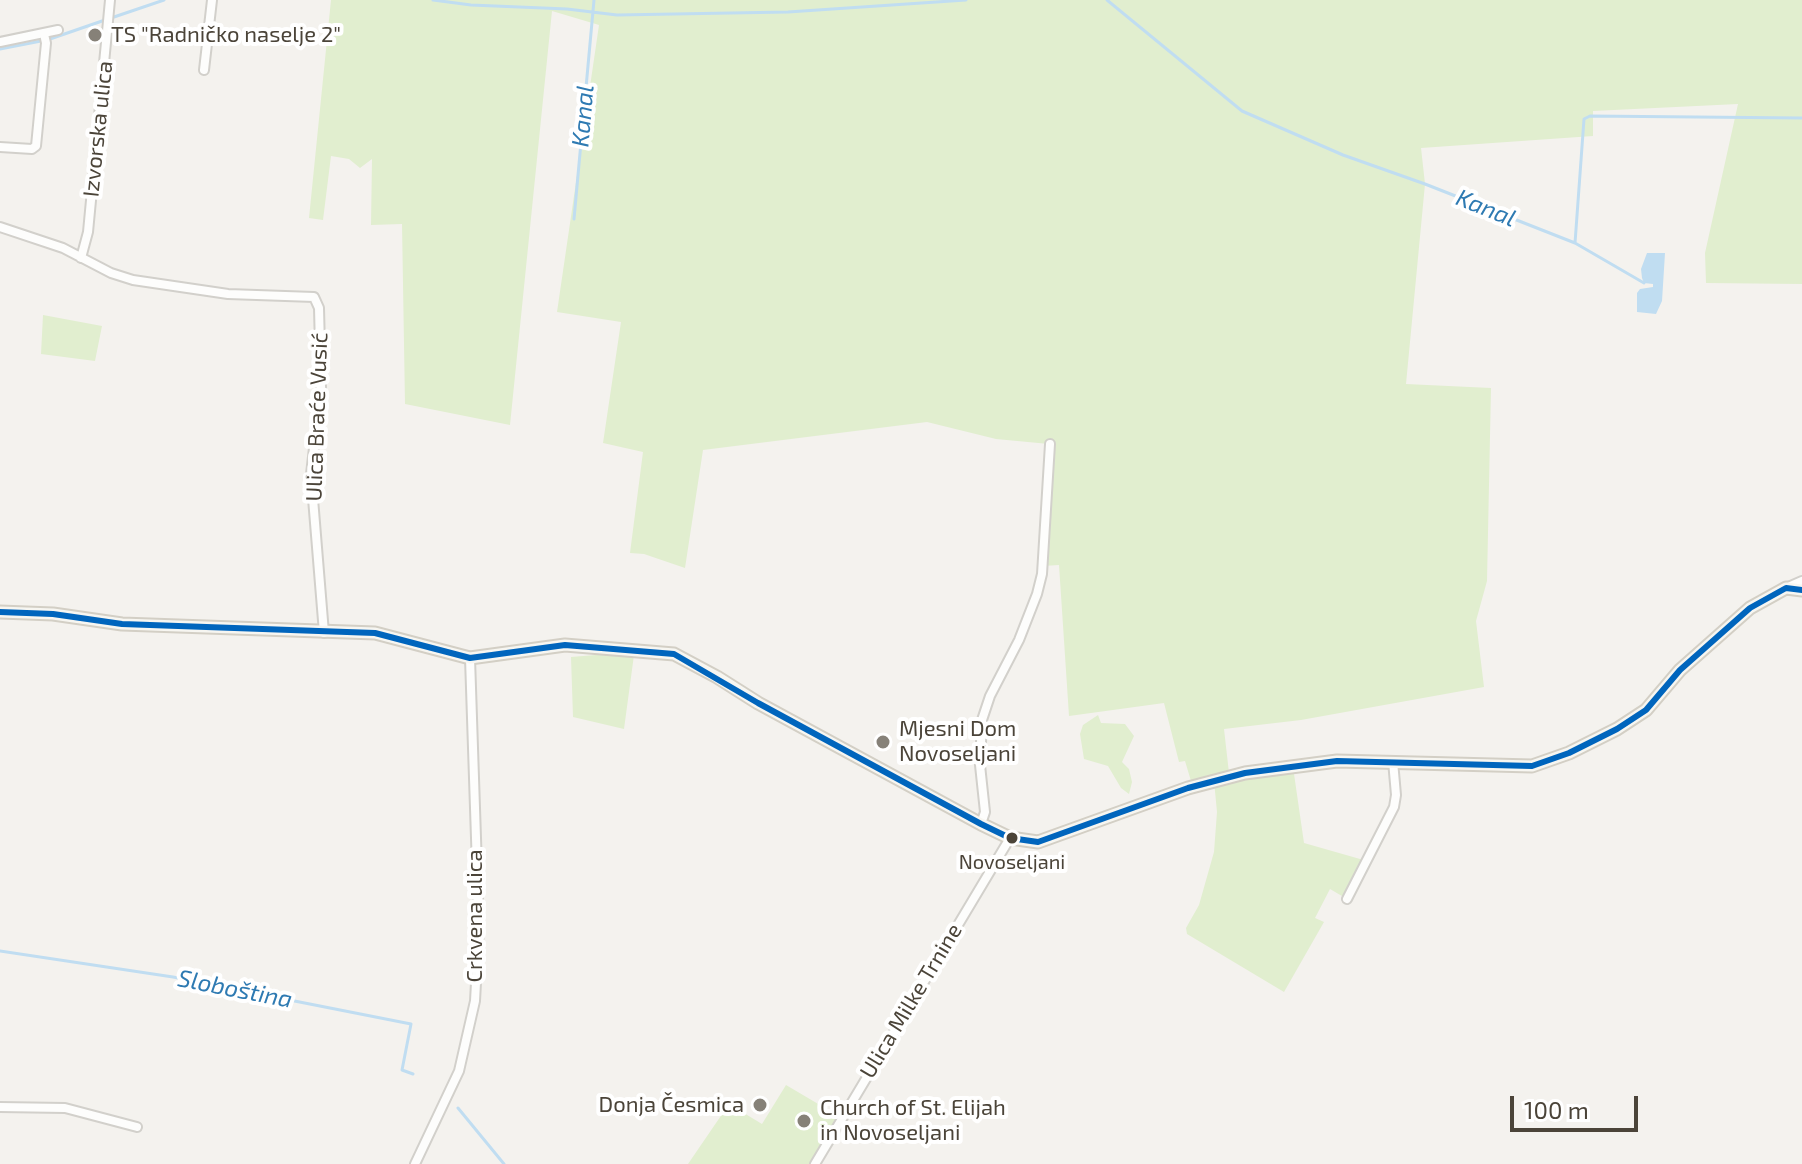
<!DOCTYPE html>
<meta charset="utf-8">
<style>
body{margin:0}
#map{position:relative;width:1802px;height:1164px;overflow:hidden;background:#f4f2ee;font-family:"Exo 2",sans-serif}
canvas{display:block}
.scale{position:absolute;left:1510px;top:1096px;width:128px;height:36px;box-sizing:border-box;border:4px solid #4b4439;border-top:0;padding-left:10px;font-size:24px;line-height:28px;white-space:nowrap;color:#4b4439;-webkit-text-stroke:6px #fff;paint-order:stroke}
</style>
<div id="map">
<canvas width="1802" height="1164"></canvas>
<div class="scale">100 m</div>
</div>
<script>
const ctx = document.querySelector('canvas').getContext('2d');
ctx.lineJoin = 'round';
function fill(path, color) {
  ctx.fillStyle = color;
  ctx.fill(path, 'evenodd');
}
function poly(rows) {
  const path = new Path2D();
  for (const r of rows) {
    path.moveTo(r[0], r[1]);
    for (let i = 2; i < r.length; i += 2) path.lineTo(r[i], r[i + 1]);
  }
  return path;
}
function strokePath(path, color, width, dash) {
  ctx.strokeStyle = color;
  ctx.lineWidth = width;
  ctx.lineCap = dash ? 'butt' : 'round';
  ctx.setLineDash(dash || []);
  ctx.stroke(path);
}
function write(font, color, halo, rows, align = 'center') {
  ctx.font = font + ' "Exo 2",sans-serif';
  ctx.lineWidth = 8;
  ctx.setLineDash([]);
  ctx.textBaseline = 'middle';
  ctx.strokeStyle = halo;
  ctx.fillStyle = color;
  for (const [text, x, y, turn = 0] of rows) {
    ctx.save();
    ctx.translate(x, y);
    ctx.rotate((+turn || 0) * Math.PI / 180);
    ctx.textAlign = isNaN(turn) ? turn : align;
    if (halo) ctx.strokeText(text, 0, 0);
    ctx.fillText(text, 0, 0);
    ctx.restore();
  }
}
const green = poly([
 [331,0,1802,0,1802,284,1706,283,1705,253,1738,104,1593,111,1593,136,1421,148,1425,184,1406,384,1491,388,1487,581,1476,621,1484,687,1301,720,1224,729,1229,773,1191,781,1185,761,1179,762,1164,703,1069,716,1059,565,1043,566,1049,444,996,439,927,422,703,450,685,568,644,554,630,553,643,452,603,443,621,322,557,312,599,25,552,11,510,425,405,404,402,224,371,225,372,159,360,168,349,159,331,156,323,220,309,218],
 [43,315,102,326,95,361,41,354],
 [620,653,634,655,624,729,573,717,571,657],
 [1098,715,1101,723,1125,724,1134,736,1122,762,1129,769,1132,782,1129,794,1121,788,1108,766,1084,759,1080,734,1083,725],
 [1293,767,1304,843,1367,861,1347,899,1330,889,1315,918,1324,922,1284,992,1187,934,1186,928,1199,905,1214,852,1217,812,1214,781],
 [786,1085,842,1118,815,1164,688,1164,729,1104,762,1124]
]);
const water = poly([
 [1647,253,1665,253,1662,301,1656,314,1637,312,1637,293,1640,289,1653,287,1653,284,1644,283,1642,278,1641,269]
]);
const stream = poly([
 [433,0,471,5,567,9,617,15,788,12,966,0],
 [1107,0,1242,111,1343,155,1425,184,1575,243,1584,119,1590,116,1802,118],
 [114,17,164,0],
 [50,39,105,20],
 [0,49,41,41],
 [574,219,594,0],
 [1575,243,1644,283],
 [0,951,173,977,411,1024,402,1070,413,1074],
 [458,1108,504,1164]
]);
const street = poly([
 [0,42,58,30],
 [204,70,212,0],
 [0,147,32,149,36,146,46,43,44,34],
 [0,227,63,248,111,273,133,280,228,294,314,297,319,308,321,387,311,474,324,633],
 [81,258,88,232,110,0],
 [1786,588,1802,581],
 [981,824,985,812,980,765,982,720,990,696,1019,640,1037,594,1042,574,1050,444],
 [1347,899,1394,807,1396,795,1393,761],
 [0,1107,65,1108,137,1127],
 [415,1164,459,1071,475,1001,479,928,470,658],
 [815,1164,1010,838]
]);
const secondary = poly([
 [0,612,53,614,122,624,375,633,470,658,565,645,674,654,717,677,758,703,981,824,1010,838,1038,842,1188,788,1245,773,1337,761,1532,766,1569,753,1617,729,1646,710,1680,670,1750,608,1786,588,1802,590]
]);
const bus1 = poly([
 [0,612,53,614,122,624,375,633,470,658,565,645,674,654,758,703,981,824,1010,838,1038,842,1188,788,1245,773,1337,761,1532,766,1569,753,1617,729,1646,710,1680,670,1750,608,1786,588,1802,590]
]);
const markers = [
 [95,35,8,"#868178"],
 [883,742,8,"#868178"],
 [1012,838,7,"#4b4439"],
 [760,1105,8,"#868178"],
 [804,1121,8,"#868178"]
];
const busNames = [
 ["Novoseljani",1012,862]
];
const poiNames = [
 ["TS \"Radničko naselje 2\"",111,35],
 ["Mjesni Dom",899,729],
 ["Novoseljani",899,754],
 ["Donja Česmica",744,1105,"right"],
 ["Church of St. Elijah",820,1108],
 ["in Novoseljani",820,1133]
];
const streetNames = [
 ["Izvorska ulica",98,129,-84],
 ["Ulica Braće Vusić",317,417,-88],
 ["Crkvena ulica",475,916,-90],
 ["Ulica Milke Trnine",911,1001,-59]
];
const waterNames = [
 ["Kanal",583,116,-85],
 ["Kanal",1486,208,22],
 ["Sloboština",235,989,11]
];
fill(green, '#e1eecf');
fill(water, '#c0ddf1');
strokePath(stream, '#c0ddf1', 3);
strokePath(street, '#d2d0cb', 12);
strokePath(secondary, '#d3cfc5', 15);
strokePath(street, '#fdfdfc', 8);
strokePath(secondary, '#f7f6f1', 11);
strokePath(bus1, '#0065bd', 6);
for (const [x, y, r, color] of markers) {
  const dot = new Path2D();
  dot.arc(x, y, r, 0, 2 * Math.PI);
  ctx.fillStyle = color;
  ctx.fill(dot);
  strokePath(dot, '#fff', 3);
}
write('20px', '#4b4439', '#fff', busNames);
write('22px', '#4b4439', '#fff', poiNames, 'left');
write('22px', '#4b4439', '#fff', streetNames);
write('italic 24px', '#2e7ab2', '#fff', waterNames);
</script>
